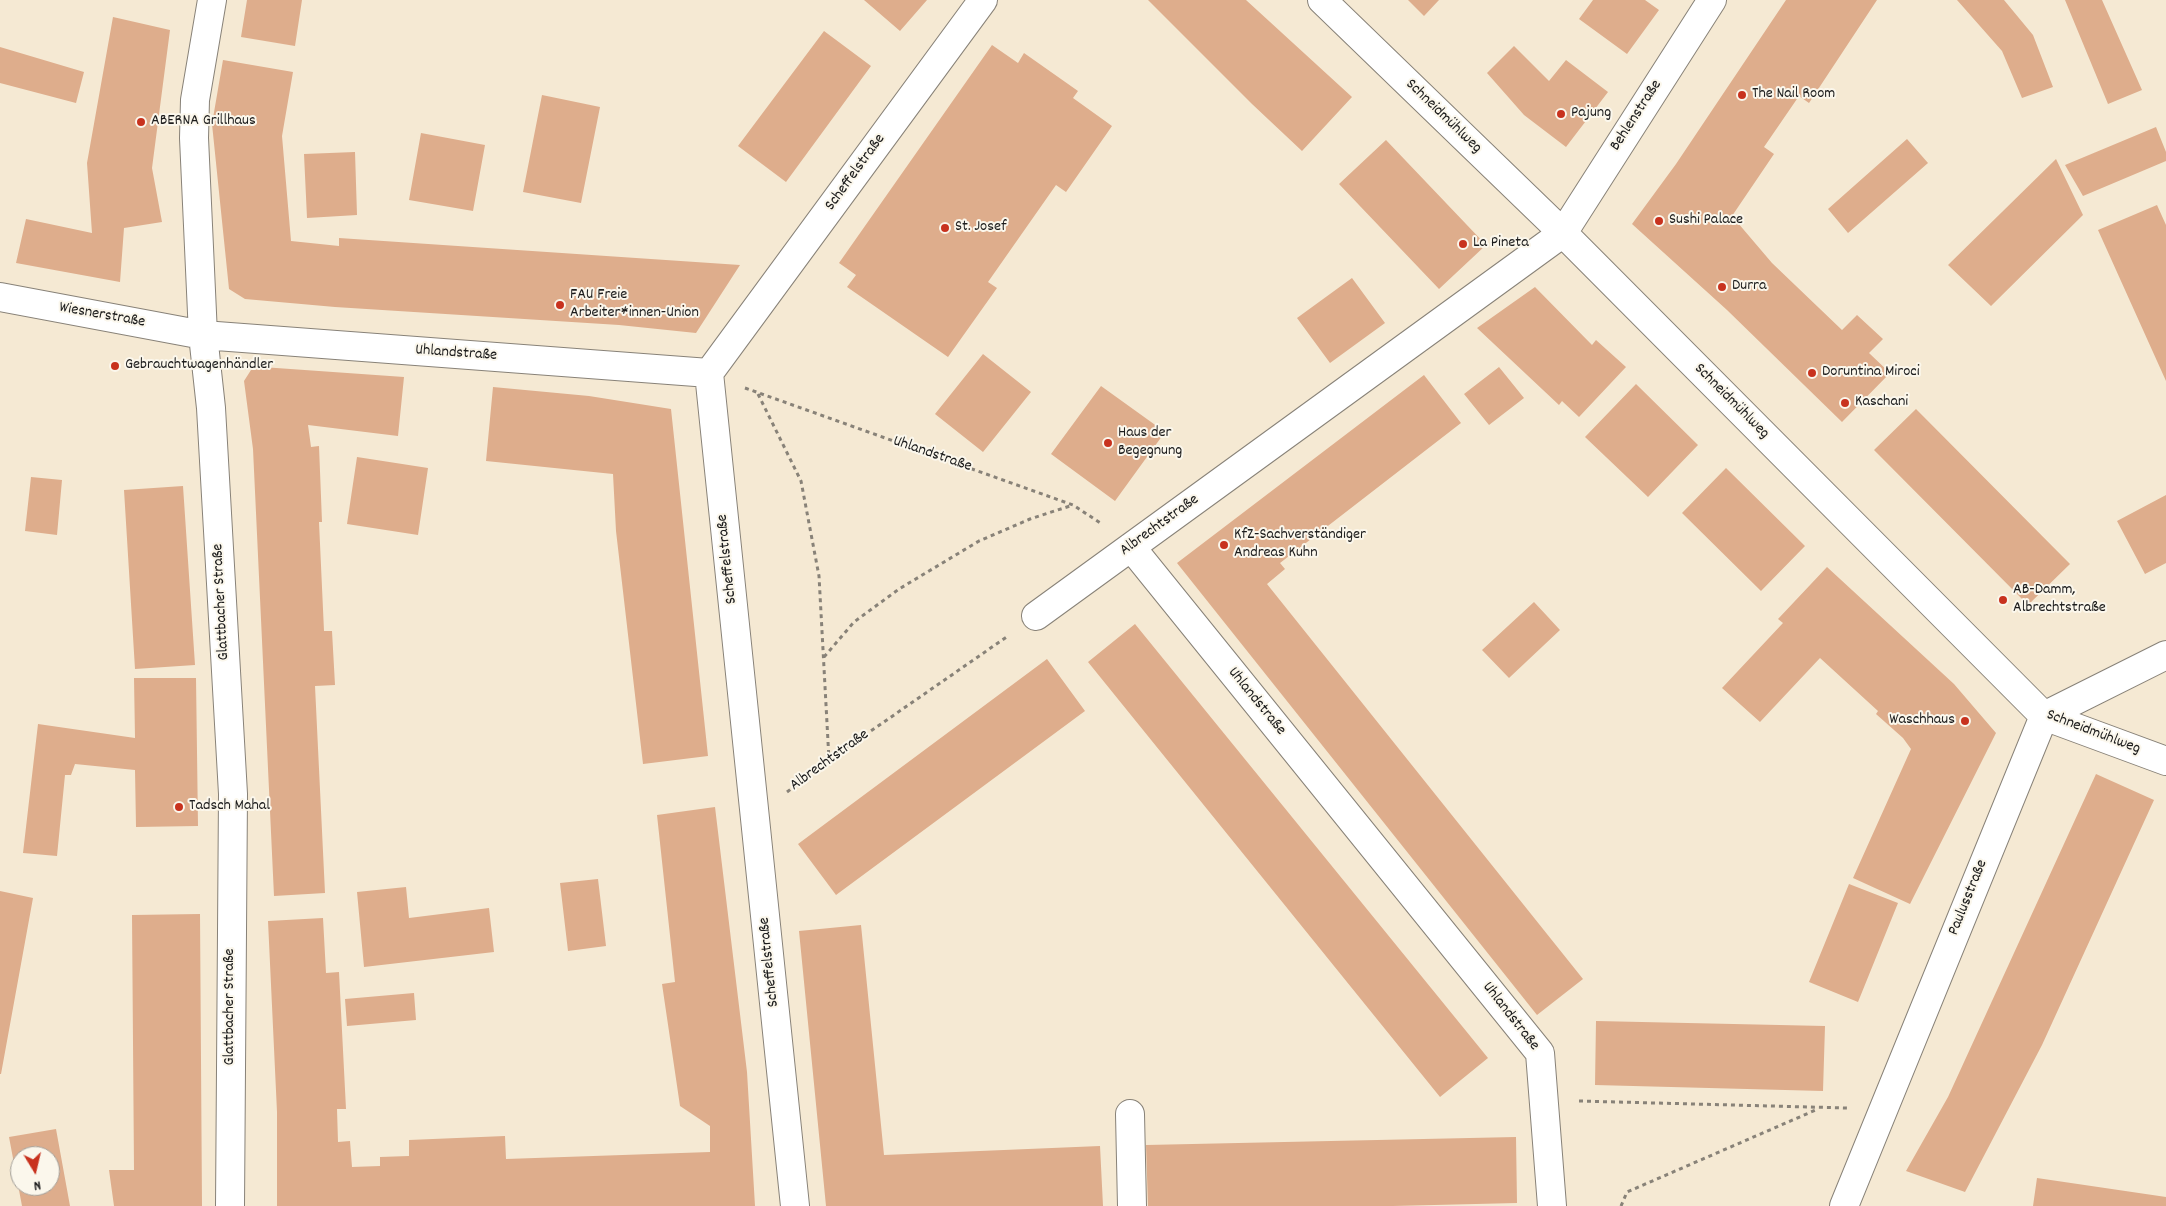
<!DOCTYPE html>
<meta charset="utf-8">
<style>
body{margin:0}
#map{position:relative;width:2166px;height:1206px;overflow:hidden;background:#f5e9d3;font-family:Dekko,sans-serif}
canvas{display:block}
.north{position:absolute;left:10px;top:1146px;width:50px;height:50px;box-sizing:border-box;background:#fbf7ec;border:1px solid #a29f99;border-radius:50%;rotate:171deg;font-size:14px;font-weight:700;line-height:20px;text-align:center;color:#1c1c1c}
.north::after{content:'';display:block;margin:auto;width:18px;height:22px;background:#c8321e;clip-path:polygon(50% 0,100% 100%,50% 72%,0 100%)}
</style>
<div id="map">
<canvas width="2166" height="1206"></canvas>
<div class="north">N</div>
</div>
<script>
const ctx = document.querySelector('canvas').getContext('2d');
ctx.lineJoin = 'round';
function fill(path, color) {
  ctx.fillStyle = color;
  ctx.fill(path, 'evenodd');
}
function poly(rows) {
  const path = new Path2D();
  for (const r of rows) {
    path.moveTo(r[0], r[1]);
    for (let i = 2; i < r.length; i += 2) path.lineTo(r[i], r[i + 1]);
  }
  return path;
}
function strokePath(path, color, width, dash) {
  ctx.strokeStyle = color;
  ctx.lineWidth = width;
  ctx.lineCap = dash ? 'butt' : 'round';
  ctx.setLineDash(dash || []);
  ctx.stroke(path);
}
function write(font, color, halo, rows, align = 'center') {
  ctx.font = font + ' Dekko,sans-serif';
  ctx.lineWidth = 4;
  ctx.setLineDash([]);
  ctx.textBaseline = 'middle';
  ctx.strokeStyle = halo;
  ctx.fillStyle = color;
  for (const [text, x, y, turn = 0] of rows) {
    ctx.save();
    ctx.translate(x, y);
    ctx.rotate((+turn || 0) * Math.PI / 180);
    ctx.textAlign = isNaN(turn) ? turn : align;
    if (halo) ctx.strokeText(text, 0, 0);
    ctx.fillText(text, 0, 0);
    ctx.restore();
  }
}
const building = poly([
 [247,0,302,0,295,46,241,37],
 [864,0,927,0,900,31],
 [1148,0,1246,0,1352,97,1302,151,1252,104],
 [1408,0,1439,0,1424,16],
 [1593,0,1645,0,1659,10,1627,54,1579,19],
 [1786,0,1877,0,1809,103,1799,96,1764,147,1774,154,1732,216,1772,263,1842,330,1857,315,1883,339,1869,353,1890,373,1842,422,1727,310,1632,224,1676,164],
 [1957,0,2004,0,2033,35,2053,87,2022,98,2002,51],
 [2065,0,2102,0,2142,90,2108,104],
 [113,17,170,30,152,168,162,222,124,228,120,282,16,263,26,219,92,233,87,163],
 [824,31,871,66,786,182,738,146],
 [992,45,1018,63,1024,53,1078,91,1073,98,1112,126,1066,192,1056,185,988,282,997,288,948,357,847,287,856,275,839,263],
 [1514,46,1549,81,1566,60,1608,92,1566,147,1524,115,1487,73],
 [0,47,84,72,76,103,0,83],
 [223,60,293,72,282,136,291,241,339,246,339,238,740,265,696,333,619,325,335,307,245,299,229,289,212,124],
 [542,95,600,107,581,203,523,192],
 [2156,127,2166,152,2166,161,2083,196,2065,165],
 [421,133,485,145,473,211,409,200],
 [1907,139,1928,163,1848,233,1828,209],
 [1386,140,1486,245,1439,289,1339,184],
 [355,152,357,215,307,218,304,154],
 [2056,159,2083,215,1991,306,1948,265],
 [2157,205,2166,225,2166,381,2098,230],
 [1352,278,1385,323,1330,363,1297,318],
 [1535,287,1592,345,1596,340,1626,367,1579,417,1562,401,1559,405,1477,328],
 [983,354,1031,392,983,452,935,414],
 [262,367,404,377,398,436,308,425,311,447,319,446,322,522,319,522,324,631,332,631,335,685,315,686,325,893,274,896,253,449,244,381,251,370],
 [1499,367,1524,398,1489,425,1464,394],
 [1424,375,1461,423,1280,563,1285,569,1267,584,1583,979,1537,1015,1177,563],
 [1636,384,1698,445,1648,497,1585,437],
 [1101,386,1165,432,1115,501,1051,454],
 [493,387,589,396,671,409,708,756,643,764,616,531,613,474,486,461],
 [1916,409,2070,564,2028,605,1874,450],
 [357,457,428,468,418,535,347,524],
 [1726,468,1805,546,1761,591,1682,513],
 [31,477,62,480,57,535,25,531],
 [183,486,195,665,135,669,124,490],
 [2166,495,2166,563,2145,574,2117,521],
 [1827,567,1954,684,1996,733,1910,904,1853,878,1911,749,1903,738,1876,714,1878,711,1820,658,1760,722,1722,688,1783,623,1778,619],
 [1534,602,1560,630,1509,678,1482,650],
 [1135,624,1488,1058,1440,1097,1088,662],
 [1047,659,1085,711,836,895,798,844],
 [134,678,196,678,198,826,136,827,135,770,75,764,71,775,65,775,57,856,23,853,38,724,135,738],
 [2096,774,2154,800,2042,1045,1965,1192,1906,1171,1948,1097],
 [715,807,747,1072,755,1206,277,1206,277,1112,268,921,323,918,326,973,339,972,346,1109,337,1109,338,1142,350,1141,352,1167,380,1166,380,1157,409,1156,409,1140,505,1136,506,1159,710,1152,710,1126,680,1106,662,984,675,982,657,815],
 [598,879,606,946,568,951,560,883],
 [1849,884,1898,903,1858,1002,1809,982],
 [406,887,409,918,489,908,494,952,364,967,357,892],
 [0,891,33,898,1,1074,0,1074],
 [200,914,202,1206,114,1206,109,1170,134,1170,132,915],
 [861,925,884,1155,1100,1146,1103,1206,826,1206,799,931],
 [414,993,416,1020,347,1026,345,999],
 [1596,1021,1825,1026,1823,1091,1595,1085],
 [56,1129,70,1206,22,1206,9,1137],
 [20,1156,50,1156,50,1186,20,1186],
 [1516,1137,1517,1203,1393,1206,1148,1206,1146,1145],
 [2037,1178,2166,1197,2166,1206,2033,1206]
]);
const path = poly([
 [745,388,1073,505,1102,524],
 [758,394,801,481,819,576,829,760],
 [824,657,854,622,899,589,979,541,1030,519,1073,505],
 [787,792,829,760,1008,636],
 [1579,1101,1847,1108],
 [1621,1206,1627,1192,1818,1109]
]);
const minor = poly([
 [212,0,195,100,194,138,203,335,211,408,233,794,230,1206],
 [1322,0,1563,233,2044,716,2166,761],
 [0,297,203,335,709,373],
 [1131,547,1540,1053,1552,1206],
 [1036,616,1563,233,1712,0],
 [1130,1114,1132,1206],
 [795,1206,709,373,983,0],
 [1844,1206,2044,716,2166,655]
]);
const markers = [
 [1742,95,5,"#c8321e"],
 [1561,114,5,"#c8321e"],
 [141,122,5,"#c8321e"],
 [1659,221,5,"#c8321e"],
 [945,228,5,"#c8321e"],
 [1463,244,5,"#c8321e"],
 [1722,287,5,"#c8321e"],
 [560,305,5,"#c8321e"],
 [115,366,5,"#c8321e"],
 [1812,373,5,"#c8321e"],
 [1845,403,5,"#c8321e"],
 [1108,443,5,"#c8321e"],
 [1224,545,5,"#c8321e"],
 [2003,600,5,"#c8321e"],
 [1965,721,5,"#c8321e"],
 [179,807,5,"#c8321e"]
];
const poiNames = [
 ["The Nail Room",1752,95],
 ["Pajung",1571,114],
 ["ABERNA Grillhaus",151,122],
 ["Sushi Palace",1669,221],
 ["St. Josef",955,228],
 ["La Pineta",1473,244],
 ["Durra",1732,287],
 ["FAU Freie",570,296],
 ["Arbeiter*innen-Union",570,314],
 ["Gebrauchtwagenhändler",125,366],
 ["Doruntina Miroci",1822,373],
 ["Kaschani",1855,403],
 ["Haus der",1118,434],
 ["Begegnung",1118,452],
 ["KfZ-Sachverständiger",1234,536],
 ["Andreas Kuhn",1234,554],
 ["AB-Damm,",2013,591],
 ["Albrechtstraße",2013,609],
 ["Waschhaus",1955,721,"right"],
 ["Tadsch Mahal",189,807]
];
const streetNames = [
 ["Behlenstraße",1637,116,-57],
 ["Schneidmühlweg",1443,117,44],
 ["Scheffelstraße",856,173,-54],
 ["Wiesnerstraße",102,316,10],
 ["Uhlandstraße",456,354,4],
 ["Schneidmühlweg",1731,402,45],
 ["Uhlandstraße",932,455,19],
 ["Albrechtstraße",1160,526,-36],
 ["Scheffelstraße",728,559,-96],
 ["Glattbacher Straße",222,602,-93],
 ["Uhlandstraße",1256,702,51],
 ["Schneidmühlweg",2093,733,21],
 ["Albrechtstraße",830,761,-36],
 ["Paulusstraße",1969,898,-68],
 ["Scheffelstraße",770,962,-96],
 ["Glattbacher Straße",231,1007,-90],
 ["Uhlandstraße",1510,1017,52]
];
fill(building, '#dead8c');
strokePath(minor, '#888278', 30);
strokePath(path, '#888278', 3, [4, 4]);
strokePath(minor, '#fff', 28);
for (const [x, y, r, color] of markers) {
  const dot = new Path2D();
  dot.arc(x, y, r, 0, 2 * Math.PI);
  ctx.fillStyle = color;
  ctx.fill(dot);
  strokePath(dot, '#fbf7ec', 2);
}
write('16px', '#1c1c1c', '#fbf7ec', poiNames, 'left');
write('16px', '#1c1c1c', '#fbf7ec', streetNames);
</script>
